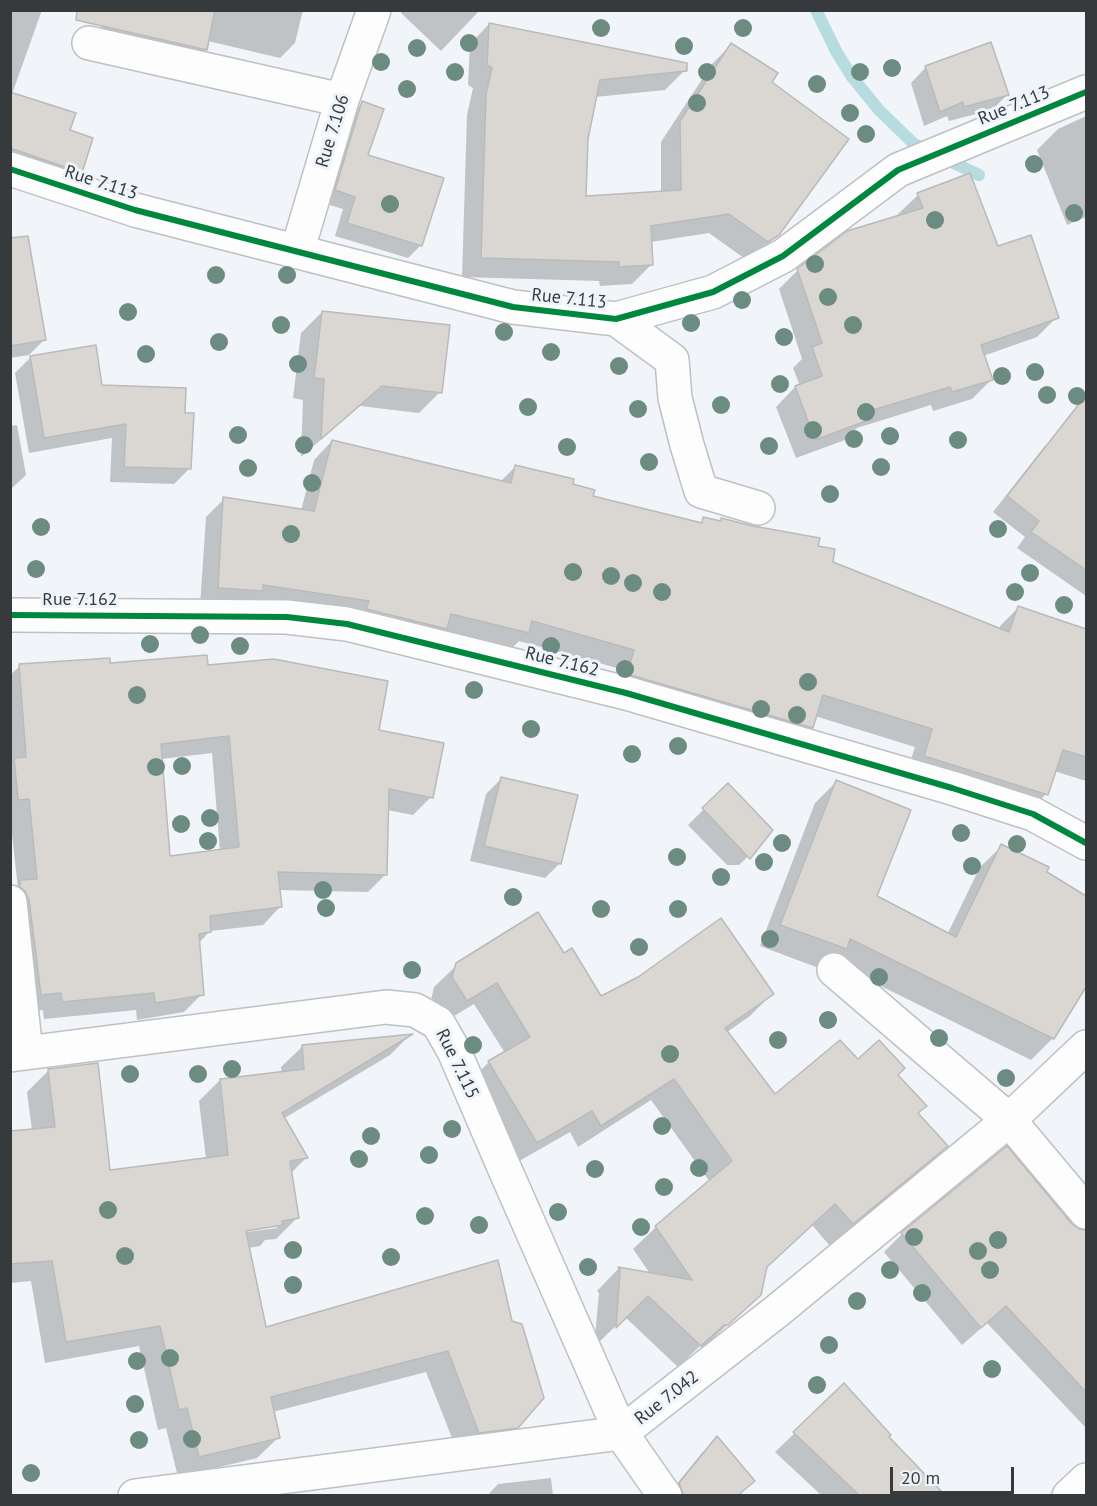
<!DOCTYPE html>
<style>
body{margin:0}
#map{position:relative;width:1097px;height:1506px;overflow:hidden;background:#f1f4f8;font-family:"PT Sans",sans-serif}
canvas{display:block}
.frame{position:absolute;inset:0;border:12px solid #373a3c;pointer-events:none}
.scale{position:absolute;left:890px;top:1467px;width:124px;height:27px;box-sizing:border-box;border:3px solid #373a3c;border-top:0;padding-left:8px;font-size:18px;line-height:21px;white-space:nowrap;color:#373a3c;-webkit-text-stroke:4px #eef4fb;paint-order:stroke}
</style>
<div id="map">
<canvas width="1097" height="1506"></canvas>
<div class="frame"></div>
<div class="scale">20 m</div>
</div>
<script>
const ctx = document.querySelector('canvas').getContext('2d');
ctx.lineJoin = 'round';
function fill(path, color) {
  ctx.fillStyle = color;
  ctx.fill(path, 'evenodd');
}
function poly(rows) {
  const path = new Path2D();
  for (const r of rows) {
    path.moveTo(r[0], r[1]);
    for (let i = 2; i < r.length; i += 2) path.lineTo(r[i], r[i + 1]);
  }
  return path;
}
function strokePath(path, color, width, dash) {
  ctx.strokeStyle = color;
  ctx.lineWidth = width;
  ctx.lineCap = dash ? 'butt' : 'round';
  ctx.setLineDash(dash || []);
  ctx.stroke(path);
}
function write(font, color, halo, rows, align = 'center') {
  ctx.font = font + ' "PT Sans",sans-serif';
  ctx.lineWidth = 6;
  ctx.setLineDash([]);
  ctx.textBaseline = 'middle';
  ctx.strokeStyle = halo;
  ctx.fillStyle = color;
  for (const [text, x, y, turn = 0] of rows) {
    ctx.save();
    ctx.translate(x, y);
    ctx.rotate((+turn || 0) * Math.PI / 180);
    ctx.textAlign = isNaN(turn) ? turn : align;
    if (halo) ctx.strokeText(text, 0, 0);
    ctx.fillText(text, 0, 0);
    ctx.restore();
  }
}
const shadow = poly([
 [10,10,42,10,12,94,68,131,81,172,61,192,10,174],
 [105,10,303,10,295,43,280,58,208,41,206,50,191,65,98,44],
 [403,10,480,10,441,51,401,13],
 [489,24,685,70,665,90,595,97,586,139,584,198,661,193,661,142,712,64,731,45,770,82,778,234,758,255,748,261,709,233,651,242,652,264,632,284,600,286,599,281,462,277,467,115,473,88,468,85,470,44],
 [926,67,1007,95,992,110,949,121,947,116,924,126,911,83],
 [362,103,366,156,442,179,420,246,408,258,335,236,343,209,323,203,349,116],
 [1086,116,1086,217,1067,225,1037,150,1058,129],
 [918,195,997,248,1057,317,1037,337,983,356,991,380,972,399,933,411,931,405,857,428,845,440,796,458,776,407,795,387,800,386,793,368,802,359,779,289,798,270,899,217,898,214],
 [10,276,45,339,29,355,10,358],
 [322,312,440,392,419,413,360,406,301,457,303,400,293,398,301,333],
 [31,357,101,386,183,414,189,469,174,484,110,482,112,438,29,453,15,373],
 [17,425,26,475,10,490,10,426],
 [1059,431,1086,451,1086,596,1017,548,1025,537,993,512,1044,447],
 [332,441,500,482,515,467,571,485,591,497,699,524,704,519,719,522,722,520,816,547,831,563,999,630,1000,626,1018,608,1086,630,1086,781,1054,771,1046,794,1028,813,906,774,915,747,815,716,812,727,793,745,610,692,617,668,519,641,510,650,200,606,206,517,224,499,301,511,314,460],
 [109,665,207,666,378,732,431,797,413,815,387,810,386,874,368,892,279,890,280,907,263,925,210,931,198,944,202,994,184,1012,137,1020,136,1010,44,1019,43,1010,24,1012,18,889,10,816,10,675,20,666],
 [212,753,220,851,169,857,161,759],
 [502,778,560,863,545,878,470,861,486,794],
 [837,781,875,897,947,935,980,867,1002,846,1086,898,1086,984,1053,1038,1031,1060,832,962,824,970,760,946,815,803],
 [728,785,755,850,739,865,727,865,688,825],
 [564,955,601,998,772,994,750,1016,727,1032,775,1097,858,1061,896,1075,916,1114,946,1146,924,1168,830,1246,812,1225,765,1268,760,1294,704,1347,700,1346,678,1367,625,1317,594,1347,599,1293,597,1291,618,1269,651,1275,633,1249,656,1227,710,1182,651,1100,578,1147,570,1132,514,1164,467,1084,489,1062,505,1053,474,1004,444,1022,431,1000,434,987,457,965],
 [409,1036,390,1055,283,1119,306,1158,291,1173,298,1217,276,1239,265,1240,260,1246,248,1248,265,1329,496,1262,516,1426,495,1448,458,1453,426,1372,273,1412,279,1437,257,1458,178,1477,166,1428,158,1430,139,1346,45,1363,31,1281,10,1283,10,1132,32,1130,27,1092,49,1070,108,1171,206,1159,199,1101,220,1080,282,1073,281,1067,303,1046],
 [277,1225,277,1228,239,1233,239,1230],
 [1071,1226,1080,1231,1086,1232,1085,1427,987,1323,962,1345,884,1252,902,1234],
 [844,1386,887,1437,944,1496,822,1496,775,1452],
 [716,1439,753,1481,739,1496,667,1496,701,1454],
 [551,1478,553,1496,487,1496,498,1484]
]);
const stream = poly([
 [816,10,836,51,852,77,879,110,914,144,979,175]
]);
const building = poly([
 [77,10,215,10,207,50,76,20,77,10],
 [489,23,687,63,687,71,600,80,588,139,586,196,681,190,680,121,731,43,778,73,772,82,849,139,779,235,768,242,729,214,651,226,653,265,619,267,619,262,481,258,486,94,492,68,487,65,489,23],
 [991,42,1009,95,964,107,963,102,940,112,925,66,991,42],
 [10,92,76,113,70,130,93,138,82,173,10,148,10,92],
 [362,101,384,109,368,155,444,178,422,246,347,223,355,197,335,190,362,101],
 [970,173,998,246,1031,235,1059,318,981,345,993,380,952,392,950,387,863,413,866,421,815,440,795,386,822,376,812,347,822,343,797,269,847,231,923,208,917,193,970,173],
 [28,236,46,340,10,346,10,238,28,236],
 [322,311,450,325,442,393,382,386,321,439,324,379,314,378,322,311],
 [96,345,102,385,186,388,185,413,194,413,191,469,124,467,126,424,44,438,30,356,96,345],
 [1086,395,1086,570,1031,532,1039,521,1007,496,1086,395],
 [332,440,511,483,515,465,574,479,573,484,595,490,593,496,702,523,703,517,721,521,721,518,753,526,820,538,818,546,835,549,833,562,1009,632,1018,606,1086,629,1086,757,1063,750,1048,795,924,756,932,729,823,695,813,728,627,674,634,650,532,621,529,633,451,614,447,629,366,609,369,601,263,585,263,591,218,588,223,497,314,511,332,440],
 [207,655,208,665,274,659,388,681,379,730,444,743,433,798,389,789,387,875,278,872,282,907,210,916,211,932,199,934,204,995,155,1003,154,993,62,1002,61,993,41,995,29,900,25,891,20,887,20,880,37,879,29,799,18,800,14,758,26,757,19,664,110,658,110,663,207,655],
 [229,736,239,847,170,856,161,744,229,736],
 [501,777,578,795,561,864,484,846,501,777],
 [836,780,911,810,877,896,956,937,1001,844,1049,867,1047,872,1086,896,1086,987,1054,1039,850,939,847,949,780,925,836,780],
 [728,783,773,830,750,859,702,808,728,783],
 [538,912,564,953,572,948,601,996,638,977,721,918,774,994,725,1028,775,1094,840,1040,858,1059,879,1040,905,1068,898,1075,927,1106,918,1113,948,1146,853,1224,835,1204,767,1267,761,1295,728,1325,724,1325,701,1346,648,1296,616,1328,620,1270,618,1267,692,1280,655,1226,732,1161,674,1079,601,1126,592,1111,537,1143,488,1061,530,1037,497,983,467,1001,452,977,456,963,538,912],
 [413,1034,282,1113,308,1158,290,1161,299,1218,282,1221,283,1225,246,1231,266,1327,498,1260,512,1321,522,1324,544,1398,518,1428,479,1433,448,1351,271,1397,280,1438,199,1457,187,1408,179,1410,160,1326,66,1342,52,1261,10,1264,10,1131,55,1127,48,1069,98,1063,110,1170,228,1155,220,1079,304,1069,302,1045,413,1034],
 [1007,1146,1072,1224,1079,1229,1086,1230,1086,1392,1006,1306,981,1328,901,1233,1007,1146],
 [844,1383,891,1435,889,1437,946,1496,860,1496,793,1432,844,1383],
 [717,1436,755,1481,737,1496,684,1496,679,1483,717,1436]
]);
const minor = poly([
 [89,43,342,100],
 [10,169,135,210,513,307,616,319,713,292,783,256,898,170,1086,92],
 [297,252,342,100,374,10],
 [616,319,672,360,675,398,687,445,701,491,758,508],
 [10,615,287,617,347,624,626,693,952,788,1033,814,1086,843],
 [10,902,26,1053],
 [834,970,1009,1120,1086,1212],
 [10,1055,386,1007,415,1010,438,1023,454,1051,503,1165,621,1433,665,1496],
 [135,1496,621,1433,777,1311,1009,1120,1086,1047],
 [1069,1496,1086,1480]
]);
const cycleway = poly([
 [10,169,135,210,513,307,616,319,713,292,783,256,898,170,1086,92],
 [10,615,287,617,347,624,626,693,952,788,1033,814,1086,843]
]);
const trees = [
 [601,28],
 [743,28],
 [469,43],
 [684,46],
 [417,48],
 [381,62],
 [892,68],
 [455,72],
 [707,72],
 [860,72],
 [817,84],
 [407,89],
 [697,103],
 [850,113],
 [866,134],
 [1034,164],
 [390,204],
 [1074,213],
 [935,220],
 [815,264],
 [216,275],
 [287,275],
 [828,297],
 [742,300],
 [128,312],
 [691,323],
 [281,325],
 [853,325],
 [504,332],
 [784,337],
 [219,342],
 [551,352],
 [146,354],
 [298,364],
 [619,366],
 [1035,372],
 [1002,376],
 [780,384],
 [1047,395],
 [1077,396],
 [721,405],
 [528,407],
 [638,409],
 [866,412],
 [813,430],
 [238,435],
 [890,436],
 [854,439],
 [958,440],
 [304,445],
 [769,446],
 [567,447],
 [649,462],
 [881,467],
 [248,468],
 [312,483],
 [830,494],
 [41,527],
 [998,529],
 [291,534],
 [36,569],
 [573,572],
 [1030,573],
 [611,576],
 [633,583],
 [662,592],
 [1015,592],
 [1064,605],
 [200,635],
 [150,644],
 [240,646],
 [551,646],
 [625,669],
 [808,682],
 [474,690],
 [137,695],
 [761,709],
 [797,715],
 [531,729],
 [678,746],
 [632,754],
 [182,766],
 [156,767],
 [210,818],
 [181,824],
 [961,833],
 [208,841],
 [782,843],
 [1017,844],
 [677,857],
 [764,862],
 [972,866],
 [721,877],
 [323,890],
 [513,897],
 [326,908],
 [601,909],
 [678,909],
 [770,939],
 [639,947],
 [412,970],
 [879,977],
 [828,1020],
 [939,1038],
 [778,1040],
 [473,1045],
 [670,1054],
 [232,1069],
 [130,1074],
 [198,1074],
 [1006,1078],
 [662,1126],
 [452,1129],
 [371,1136],
 [429,1155],
 [359,1159],
 [699,1168],
 [595,1169],
 [664,1187],
 [108,1210],
 [558,1212],
 [425,1216],
 [479,1225],
 [641,1227],
 [914,1237],
 [998,1240],
 [293,1250],
 [978,1251],
 [125,1256],
 [391,1257],
 [588,1267],
 [890,1270],
 [990,1270],
 [293,1285],
 [922,1293],
 [857,1301],
 [829,1345],
 [170,1358],
 [137,1361],
 [992,1369],
 [817,1385],
 [135,1404],
 [192,1439],
 [139,1440],
 [31,1473]
];
const streetNames = [
 ["Rue 7.113",1014,106,-22],
 ["Rue 7.106",333,131,-73],
 ["Rue 7.113",101,183,18],
 ["Rue 7.113",569,299,6],
 ["Rue 7.162",80,600],
 ["Rue 7.162",562,662,14],
 ["Rue 7.115",457,1064,64],
 ["Rue 7.042",667,1398,-38]
];
fill(shadow, '#0003');
strokePath(stream, '#b7dce0', 12);
fill(building, '#dad7d3');
strokePath(building, '#b9baba', 1.5);
strokePath(minor, '#bec0c3', 36);
strokePath(minor, '#fdfdfe', 33);
strokePath(cycleway, '#00873e', 6);
ctx.fillStyle = '#6d8c81';
for (const [x, y] of trees) {
  ctx.beginPath();
  ctx.arc(x, y, 9, 0, 2 * Math.PI);
  ctx.fill();
}
write('18px', '#373a3c', '#eef4fb', streetNames);
</script>
